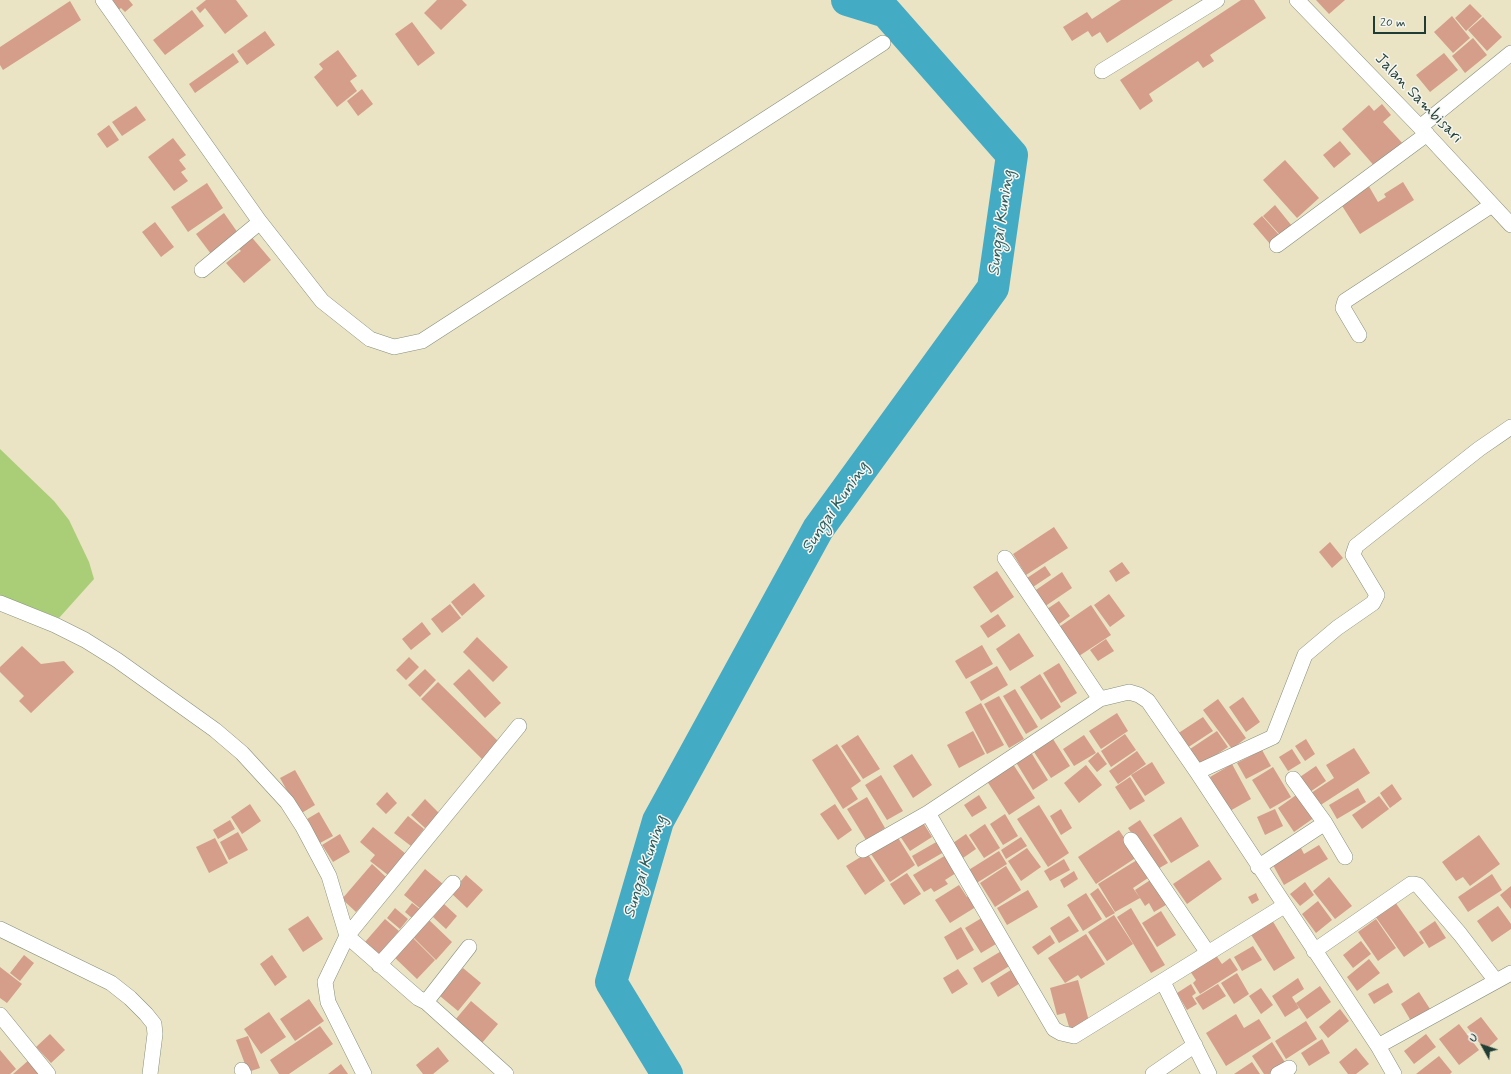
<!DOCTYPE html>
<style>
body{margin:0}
#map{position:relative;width:1511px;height:1074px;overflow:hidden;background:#eae3c4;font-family:Mynerve,sans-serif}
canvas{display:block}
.north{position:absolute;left:1463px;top:1026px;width:40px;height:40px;-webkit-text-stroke:3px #f6f6f2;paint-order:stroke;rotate:310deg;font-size:11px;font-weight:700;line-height:16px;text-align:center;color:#1f3d34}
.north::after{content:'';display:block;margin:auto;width:14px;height:18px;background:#1f3d34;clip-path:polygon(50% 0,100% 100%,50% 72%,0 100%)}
.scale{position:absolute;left:1373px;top:16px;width:53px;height:18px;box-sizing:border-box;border:2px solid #1f3d34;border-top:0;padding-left:5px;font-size:12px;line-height:14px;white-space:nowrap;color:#1f3d34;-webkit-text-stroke:3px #f6f6f2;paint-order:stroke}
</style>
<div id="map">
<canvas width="1511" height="1074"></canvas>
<div class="north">U</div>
<div class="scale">20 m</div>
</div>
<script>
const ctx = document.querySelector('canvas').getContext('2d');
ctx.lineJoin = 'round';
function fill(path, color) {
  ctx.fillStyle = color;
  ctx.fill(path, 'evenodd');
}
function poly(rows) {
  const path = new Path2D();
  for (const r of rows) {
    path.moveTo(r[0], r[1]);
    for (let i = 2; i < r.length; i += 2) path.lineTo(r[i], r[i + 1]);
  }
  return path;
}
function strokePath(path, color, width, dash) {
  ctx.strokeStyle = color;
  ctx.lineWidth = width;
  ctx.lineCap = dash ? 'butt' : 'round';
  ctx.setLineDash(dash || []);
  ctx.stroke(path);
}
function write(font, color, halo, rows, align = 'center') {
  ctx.font = font + ' Mynerve,sans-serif';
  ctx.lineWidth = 3;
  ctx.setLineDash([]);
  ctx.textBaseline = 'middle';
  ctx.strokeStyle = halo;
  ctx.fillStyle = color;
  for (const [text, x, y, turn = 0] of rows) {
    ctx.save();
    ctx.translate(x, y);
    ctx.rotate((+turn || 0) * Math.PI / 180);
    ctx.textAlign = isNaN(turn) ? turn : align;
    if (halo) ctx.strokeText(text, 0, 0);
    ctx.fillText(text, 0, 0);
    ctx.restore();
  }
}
const green = poly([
 [0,449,54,501,69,520,89,562,94,579,59,618,0,595]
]);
const river = poly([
 [667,1074,611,982,658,821,818,529,993,288,1012,155,886,12,847,0]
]);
const building = poly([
 [109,0,129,0,133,5,125,12,121,8,117,11],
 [206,0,236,0,248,16,225,34,205,8,200,13,196,8],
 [437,0,462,0,467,5,441,30,424,13],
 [1121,0,1173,0,1107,43,1100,32,1092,37,1088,31,1072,41,1063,27,1087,12,1092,19],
 [1241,0,1254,0,1266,18,1210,55,1214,61,1203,68,1198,61,1149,94,1153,101,1140,110,1120,80],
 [1316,0,1345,0,1329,14],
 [70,1,81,20,3,70,0,65,0,47],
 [1470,4,1482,16,1466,31,1455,18],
 [192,10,204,26,165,55,153,40],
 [1452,16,1470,38,1453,53,1434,32],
 [1483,17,1502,37,1487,51,1468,30],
 [412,22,435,53,418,66,395,34],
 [265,31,275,45,247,65,237,51],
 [1473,38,1487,55,1465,73,1452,56],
 [338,50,357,76,350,81,357,91,337,107,314,77,323,69,319,64],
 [233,53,239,62,195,93,189,84],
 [1444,53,1458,70,1430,92,1416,75],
 [362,89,373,104,358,116,347,101],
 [1382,104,1391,115,1383,122,1405,146,1377,169,1342,129,1369,105,1374,111],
 [136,106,146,120,122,136,112,122],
 [109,125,119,140,107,148,97,134],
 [173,138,186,155,179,160,186,169,181,172,188,181,174,191,148,157],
 [1340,141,1351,154,1334,168,1323,155],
 [1285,160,1319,198,1297,218,1263,180],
 [1403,182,1414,200,1360,234,1339,201,1367,183,1378,202,1386,197,1384,194],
 [207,183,223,208,188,232,171,207],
 [1275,205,1292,226,1281,236,1263,216],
 [224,213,238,233,211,254,196,234],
 [1262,216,1280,236,1271,245,1253,224],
 [155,222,174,247,161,257,142,232],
 [249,234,271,260,244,283,226,263,241,251,236,246],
 [1054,527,1068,548,1026,575,1013,554],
 [1330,542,1343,558,1332,568,1319,552],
 [1122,562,1130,573,1116,582,1109,571],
 [1045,566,1051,575,1033,587,1027,578],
 [997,571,1014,597,991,613,973,587],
 [1062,572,1072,588,1044,607,1033,592],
 [474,583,485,596,462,616,451,602],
 [1109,594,1125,616,1110,627,1094,605],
 [1059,601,1070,616,1055,627,1044,611],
 [450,604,461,618,442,633,431,619],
 [1091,605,1111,635,1076,658,1056,629],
 [998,614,1006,626,988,638,980,626],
 [422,622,431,634,411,650,402,639],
 [1019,633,1034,656,1010,671,996,649],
 [477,637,508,667,493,682,463,652],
 [1106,639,1114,651,1098,661,1090,650],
 [982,645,993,664,966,679,955,661],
 [22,646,41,664,64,661,74,672,31,713,19,701,24,696,0,672,0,667],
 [409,657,419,667,406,680,396,670],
 [1059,663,1077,693,1061,703,1043,673],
 [997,666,1008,685,981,701,970,682],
 [425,669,436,680,420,697,408,685],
 [469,669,501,703,485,718,453,684],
 [1040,674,1061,707,1041,720,1020,687],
 [438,682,500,743,483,760,421,699],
 [1015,689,1038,727,1026,734,1003,696],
 [999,696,1024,739,1009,748,984,704],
 [1243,697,1260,722,1246,732,1229,707],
 [1218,699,1246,738,1232,749,1203,710],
 [981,703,1004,745,987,754,965,712],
 [1117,713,1128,731,1101,749,1089,731],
 [1203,717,1213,731,1187,748,1177,734],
 [973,731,985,754,959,768,947,745],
 [1217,731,1228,747,1198,767,1187,751],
 [1125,734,1136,750,1111,767,1101,751],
 [858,735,880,769,863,779,841,746],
 [1084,735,1096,753,1074,766,1063,749],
 [1053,739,1070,766,1051,778,1034,752],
 [1306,739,1315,754,1305,761,1295,746],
 [837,744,861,781,851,788,858,799,843,809,812,760],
 [1354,748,1370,773,1316,808,1308,795,1334,778,1326,765],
 [1029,749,1048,780,1033,790,1014,759],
 [1292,749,1301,763,1288,771,1279,757],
 [1262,750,1271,766,1246,779,1237,763],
 [1137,751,1146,764,1118,784,1109,771],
 [1098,752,1107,764,1097,772,1088,761],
 [912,754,932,785,913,798,893,766],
 [1011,761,1035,798,1009,815,985,778],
 [1152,762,1165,783,1145,796,1131,775],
 [1232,764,1251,799,1228,812,1210,777],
 [1086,765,1102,785,1079,803,1064,783],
 [1316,766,1326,781,1307,794,1297,779],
 [1273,767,1291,797,1270,809,1252,780],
 [295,770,315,805,300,814,280,778],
 [881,775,903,811,887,820,865,785],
 [1130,777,1145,801,1130,810,1115,787],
 [1392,784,1402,799,1390,808,1380,793],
 [1358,788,1366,802,1337,819,1329,805],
 [387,792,397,803,386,814,376,804],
 [1299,793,1315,817,1294,832,1278,808],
 [979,795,987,808,972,817,964,805],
 [1379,796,1389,809,1362,829,1352,815],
 [867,797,885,828,866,840,847,809],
 [425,799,439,813,425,828,411,815],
 [250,804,261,821,242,834,231,817],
 [835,804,852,830,838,840,820,814],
 [1039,805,1069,853,1048,867,1017,819],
 [1061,809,1072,828,1061,835,1050,816],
 [1275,809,1283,826,1265,835,1257,817],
 [319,812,333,836,320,843,307,819],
 [1005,814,1018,836,1003,845,990,824],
 [408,816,424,829,411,846,394,833],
 [1181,817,1199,846,1171,863,1153,835],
 [230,820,235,829,218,839,213,830],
 [1140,820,1168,863,1156,870,1128,828],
 [922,821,932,837,910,851,900,836],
 [985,824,1000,848,984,858,969,835],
 [373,827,406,854,388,875,370,861,375,855,360,842],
 [1119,830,1137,857,1096,884,1078,857],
 [238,832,248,850,229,860,220,842],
 [340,834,350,852,333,862,322,845],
 [966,834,976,849,963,858,953,843],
 [1479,835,1500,864,1470,886,1463,877,1456,881,1442,862],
 [897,836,915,865,890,882,871,854],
 [1021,837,1027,846,1006,859,1001,850],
 [215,838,228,863,209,873,196,847],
 [938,841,944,852,918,867,912,856],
 [1319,845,1328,859,1284,885,1273,865,1301,848,1304,854],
 [1027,848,1041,867,1021,881,1008,861],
 [999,851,1007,864,975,884,967,871],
 [867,853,885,881,865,895,846,866],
 [946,855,956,873,945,880,948,884,934,892,931,888,924,892,913,875],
 [1064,859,1070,870,1050,881,1044,871],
 [1137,860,1148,878,1133,888,1140,898,1115,912,1098,884],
 [1209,860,1222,879,1187,904,1173,884],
 [372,864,386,877,356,912,342,899],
 [1006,866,1021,890,995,907,980,883],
 [425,869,443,884,422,910,404,895],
 [1074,871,1078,879,1064,888,1060,880],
 [907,873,921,894,904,905,890,884],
 [1492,874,1502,890,1468,912,1458,897],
 [466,875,483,890,467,908,451,893],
 [1155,877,1171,902,1154,912,1149,903,1145,906,1135,890],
 [1329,877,1352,906,1335,919,1313,891],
 [1305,882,1314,895,1300,906,1290,894],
 [959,885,967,897,972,894,979,905,950,923,935,900],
 [1511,886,1511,909,1500,895],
 [1098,888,1115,913,1106,918,1090,894],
 [1028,890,1038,907,1007,925,997,908],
 [1086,893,1102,919,1083,931,1067,905],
 [1256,893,1259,900,1252,904,1248,897],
 [1318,901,1332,920,1316,933,1302,914],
 [1395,902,1424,943,1404,957,1375,916],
 [412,903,421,910,413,919,405,912],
 [444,904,457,916,446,929,433,917],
 [1498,906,1511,924,1511,929,1492,942,1477,921],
 [395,908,408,919,400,929,387,918],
 [1131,908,1165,965,1151,973,1117,917],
 [1161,911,1176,935,1157,947,1142,923],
 [1114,915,1133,944,1107,961,1088,932],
 [308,916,323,939,303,952,288,929],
 [985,916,1001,941,981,953,965,928],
 [1069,916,1079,931,1059,943,1050,928],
 [385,919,399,931,379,954,365,942],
 [1376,919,1396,948,1378,961,1358,932],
 [429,920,452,942,436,960,413,937],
 [1272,920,1295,958,1274,971,1250,933],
 [1435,921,1446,938,1429,948,1419,932],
 [961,927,974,950,957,960,944,937],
 [1086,934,1105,964,1081,979,1078,975,1065,983,1048,958],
 [1050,935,1055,943,1038,955,1032,947],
 [412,937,435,960,417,979,393,956],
 [1361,941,1371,954,1353,968,1343,955],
 [1253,946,1262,960,1242,971,1234,957],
 [1003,950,1011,965,982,983,973,968],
 [1213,951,1222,964,1230,958,1238,970,1200,994,1193,983,1196,980,1188,968],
 [24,955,34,963,20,981,10,973],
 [272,955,287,977,275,986,260,964],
 [1369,959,1380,973,1357,991,1347,977],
 [0,967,22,984,7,1003,0,998],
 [463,968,481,983,458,1011,440,996],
 [1014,968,1022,982,998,997,990,983],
 [958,969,968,984,952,994,943,978],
 [1237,973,1249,994,1234,1004,1221,983],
 [1298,978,1304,989,1292,997,1299,1008,1285,1017,1272,996],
 [1078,980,1090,1025,1070,1030,1065,1013,1057,1015,1050,988],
 [1388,983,1393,992,1374,1004,1368,994],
 [1191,984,1196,993,1192,996,1197,1004,1187,1010,1177,993],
 [1218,984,1226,996,1203,1010,1195,998],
 [1320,986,1331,1002,1307,1019,1296,1003],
 [1261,988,1273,1005,1261,1014,1249,996],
 [1419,992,1430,1009,1411,1021,1401,1004],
 [309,999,324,1021,295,1041,280,1019],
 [471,1001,498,1024,482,1043,455,1020],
 [1340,1009,1349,1021,1328,1038,1319,1027],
 [269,1012,286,1037,261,1054,244,1029],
 [1236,1014,1244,1028,1259,1019,1271,1038,1226,1066,1206,1033],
 [1481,1017,1498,1039,1485,1050,1467,1027],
 [1306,1021,1317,1039,1286,1059,1275,1041],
 [1459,1024,1479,1050,1459,1065,1439,1039],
 [320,1026,333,1044,289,1074,279,1074,270,1060],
 [50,1034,65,1050,51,1063,36,1047],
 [1426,1034,1436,1047,1414,1064,1404,1051],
 [248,1036,260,1068,248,1072,236,1040],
 [1322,1039,1330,1053,1309,1066,1301,1053],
 [1272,1042,1286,1064,1271,1074,1264,1074,1252,1056],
 [438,1047,449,1061,433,1074,423,1074,416,1065],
 [1356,1048,1369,1064,1356,1074,1348,1074,1339,1062],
 [0,1050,16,1069,10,1074,0,1074],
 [1439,1056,1452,1072,1450,1074,1416,1074],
 [30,1059,43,1074,13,1074],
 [1252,1062,1260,1074,1234,1074],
 [341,1064,348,1074,328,1074]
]);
const street = poly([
 [103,0,260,222,322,301,370,339,394,347,422,341,883,43],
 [1297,0,1420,127,1511,225],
 [1102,71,1217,0],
 [1420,127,1511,53],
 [1277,245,1427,134],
 [202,270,260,222],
 [1359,335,1343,308,1345,301,1492,205],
 [1005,558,1100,699],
 [0,603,55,625,85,640,117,660,215,730,242,753,287,802,303,827,329,876,347,936,418,998,426,1002,469,947],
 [1197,772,1273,737,1305,655,1337,628,1373,603,1377,595,1353,555,1356,546,1479,449,1511,427],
 [928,813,1054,1029,1061,1033,1074,1036,1284,906],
 [1325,823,1345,857],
 [1131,840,1208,953],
 [863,850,928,813,1100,699,1129,692,1139,695,1148,701,1197,772,1378,1046,1394,1074],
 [1258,867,1325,823,1293,779],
 [0,929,111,983,130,998,146,1014,154,1024,155,1034,150,1074],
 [1314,951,1411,884,1414,884,1418,885,1460,934,1496,981],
 [379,965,453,883],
 [1163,982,1209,1074],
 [426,1002,506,1074],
 [0,1015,48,1074],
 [1378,1046,1511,973],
 [242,1070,244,1074],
 [364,1074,328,1002,325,982,347,936,519,726],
 [1153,1074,1195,1045],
 [1278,1074,1289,1068]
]);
const streetNames = [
 ["Jalan Sambisari",1418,99,46]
];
const waterNames = [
 ["Sungai Kuning",1002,223,-82],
 ["Sungai Kuning",836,508,-56],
 ["Sungai Kuning",646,867,-72]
];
fill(green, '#a9ce77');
strokePath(river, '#44abc4', 32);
fill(building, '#d59e8b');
strokePath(street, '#84907c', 16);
strokePath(street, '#fff', 15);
write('16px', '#1f3d34', '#f6f6f2', streetNames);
write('italic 17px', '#2a5e5f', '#f6f6f2', waterNames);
</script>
